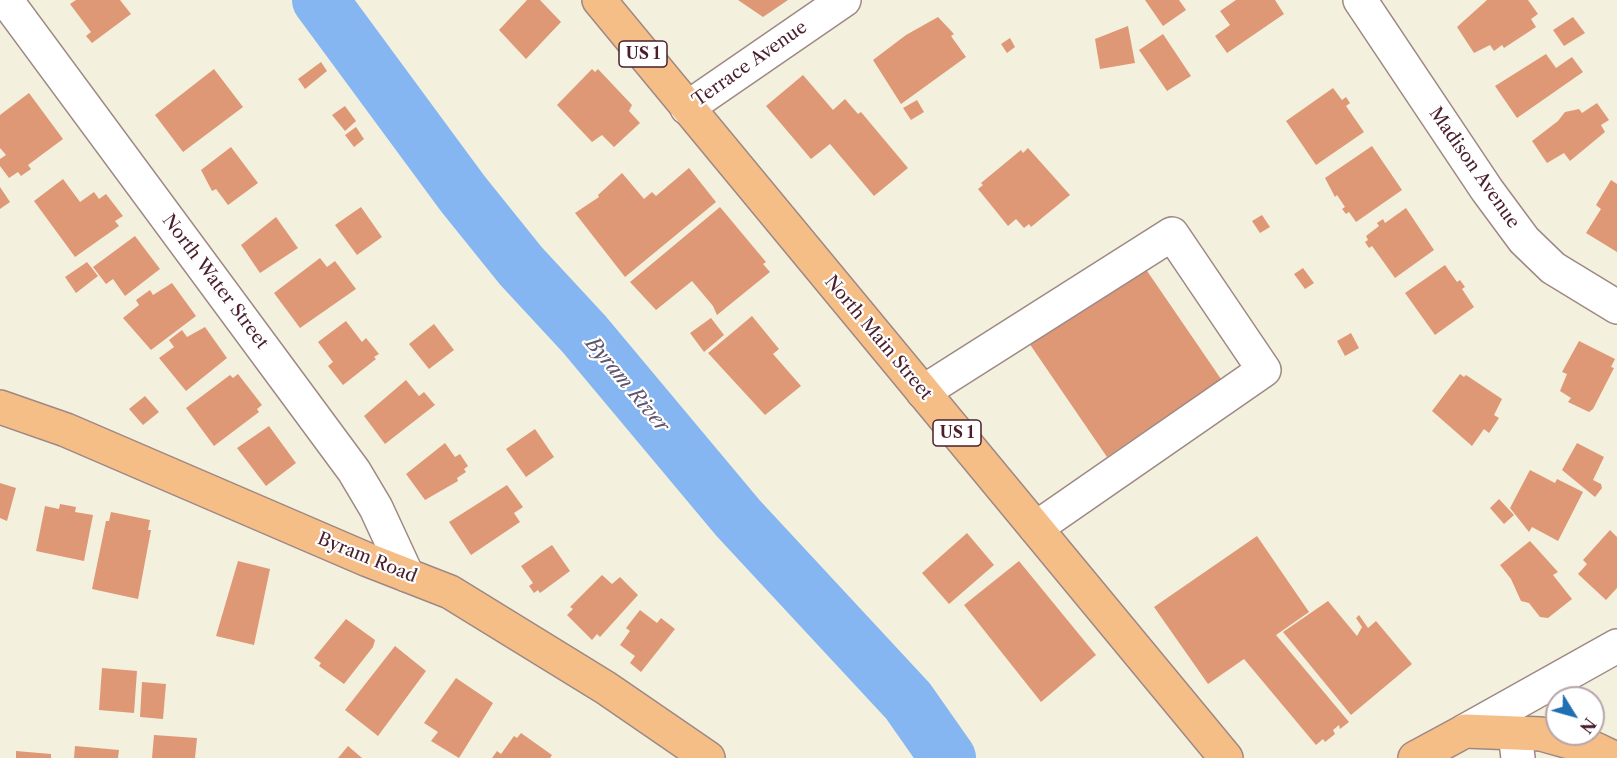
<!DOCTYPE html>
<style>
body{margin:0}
#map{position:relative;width:1617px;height:758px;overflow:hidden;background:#f4f0de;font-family:"Libre Caslon Text",serif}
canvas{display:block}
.north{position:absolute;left:1545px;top:686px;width:60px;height:60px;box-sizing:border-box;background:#fff;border:2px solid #b7a5aa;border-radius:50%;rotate:127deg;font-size:16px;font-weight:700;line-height:24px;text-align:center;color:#4a1f2b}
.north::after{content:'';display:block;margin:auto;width:21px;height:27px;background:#1f6fb2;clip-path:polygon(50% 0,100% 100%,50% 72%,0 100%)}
</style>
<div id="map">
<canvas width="1617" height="758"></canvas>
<div class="north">N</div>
</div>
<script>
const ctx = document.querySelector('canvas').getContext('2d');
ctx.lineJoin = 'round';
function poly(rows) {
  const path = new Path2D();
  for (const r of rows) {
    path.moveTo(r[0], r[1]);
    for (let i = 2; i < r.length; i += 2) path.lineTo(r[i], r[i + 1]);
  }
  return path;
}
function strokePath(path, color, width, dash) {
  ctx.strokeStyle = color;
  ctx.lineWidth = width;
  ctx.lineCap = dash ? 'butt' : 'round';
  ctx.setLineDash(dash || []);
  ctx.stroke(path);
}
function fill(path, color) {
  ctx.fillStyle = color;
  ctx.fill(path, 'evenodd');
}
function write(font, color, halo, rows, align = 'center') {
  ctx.font = font + ' "Libre Caslon Text",serif';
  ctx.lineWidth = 4.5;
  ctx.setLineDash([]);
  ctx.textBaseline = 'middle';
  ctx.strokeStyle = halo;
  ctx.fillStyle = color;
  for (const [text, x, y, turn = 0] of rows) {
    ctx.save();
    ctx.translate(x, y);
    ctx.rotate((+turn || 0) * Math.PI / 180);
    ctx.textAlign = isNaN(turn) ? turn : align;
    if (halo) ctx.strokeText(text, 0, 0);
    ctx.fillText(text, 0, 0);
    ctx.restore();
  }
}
const river = poly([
 [320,0,463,194,521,266,584,334,738,518,908,701,948,758]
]);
const building = poly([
 [76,0,120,0,131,14,92,43,86,36,91,32,70,4],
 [527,0,540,0,561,22,526,59,499,30],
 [738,0,788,0,763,17],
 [1145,0,1179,0,1186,10,1163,26],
 [1236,0,1275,0,1284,14,1227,53,1215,36,1230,25,1220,11],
 [1487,0,1528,0,1538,14,1531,19,1536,27,1504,48,1502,45,1494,51,1490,45,1474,53,1457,27],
 [938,17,954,34,951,36,966,57,901,104,873,60,906,35],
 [1573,17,1585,33,1564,46,1553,30],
 [1128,26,1135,63,1100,69,1095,39],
 [1163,34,1191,76,1167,91,1139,50],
 [1010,38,1015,47,1007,53,1001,44],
 [1546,54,1556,68,1572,57,1583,72,1517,118,1495,86],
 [321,62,327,71,305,89,298,79],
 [214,69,243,107,183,152,155,115],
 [592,69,595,72,598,69,632,105,629,111,640,123,614,147,602,135,592,142,557,105],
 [803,75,833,110,845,99,858,114,861,112,908,168,874,196,830,144,811,159,766,106],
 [1333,88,1342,100,1346,97,1350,103,1346,106,1364,132,1316,165,1286,121],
 [29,93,63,139,28,165,31,169,21,176,18,172,9,178,0,166,0,159,6,155,0,148,0,115],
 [917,100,924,112,911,120,903,108],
 [1597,103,1609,120,1601,125,1605,132,1570,161,1564,153,1547,163,1532,141,1558,121,1565,112,1579,109,1582,113],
 [345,106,356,121,345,131,332,115],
 [356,127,364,139,354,147,345,135],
 [1372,146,1402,190,1356,222,1349,212,1346,214,1342,209,1345,207,1337,195,1335,197,1325,178],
 [231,147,258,183,228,205,216,189,212,191,201,170],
 [1028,148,1070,195,1031,227,1029,224,1024,228,1016,219,1008,226,978,189,983,185,981,183,1021,150,1023,153],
 [689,168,716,202,625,277,575,213,599,197,598,195,622,173,644,199,652,192,656,196],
 [63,179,80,202,94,192,99,199,106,194,123,216,115,221,119,226,75,257,34,201],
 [1611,180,1617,184,1617,252,1586,233,1601,209,1596,205],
 [0,187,10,202,0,209],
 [361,207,382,237,357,255,335,225],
 [720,207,766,262,763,264,770,272,717,315,713,306,692,281,656,310,630,282],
 [1406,208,1434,250,1395,278,1372,246,1369,248,1365,242,1368,240,1366,236,1379,226,1377,223,1383,219,1385,223],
 [1262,215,1270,227,1260,233,1252,221],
 [276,217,298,248,260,273,241,245],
 [135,236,160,269,125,296,113,279,106,284,93,267],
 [320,258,327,267,335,261,356,289,300,328,274,293],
 [87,262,98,276,76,293,65,277],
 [1143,265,1221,379,1107,457,1029,343],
 [1445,265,1457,282,1460,280,1465,287,1462,289,1474,307,1435,335,1405,293],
 [1303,268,1314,283,1305,289,1294,274],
 [172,283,196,316,151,350,123,318,139,305,136,300,150,290,153,295],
 [752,316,779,349,773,354,801,386,765,415,708,353],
 [711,318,724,335,704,352,690,333],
 [346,321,362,342,366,338,379,354,374,357,376,359,343,385,328,366,333,362,318,342],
 [434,324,454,350,429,369,409,344],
 [205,327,227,358,186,391,159,358,174,347,169,340,182,330,187,337],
 [1351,333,1359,348,1345,356,1337,341],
 [1579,341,1615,359,1611,367,1614,368,1593,409,1589,412,1568,402,1571,398,1560,391,1567,374,1562,372],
 [238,374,262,405,257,409,259,412,214,446,186,408,230,375,233,378],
 [1460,374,1464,377,1466,375,1502,399,1494,415,1499,418,1489,433,1484,429,1472,446,1432,411],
 [406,380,419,396,424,392,435,405,385,444,364,416],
 [145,396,159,412,143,425,129,409],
 [269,426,296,463,266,486,237,448],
 [535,429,554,457,526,477,506,449],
 [445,443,455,457,460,454,468,466,464,469,466,472,457,478,458,481,425,500,406,474],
 [1577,443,1604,457,1593,480,1601,484,1602,488,1595,497,1562,470],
 [1530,470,1555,483,1557,479,1583,492,1558,541,1532,527,1529,532,1510,508],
 [0,483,16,488,7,521,0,518],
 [507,485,523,507,514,513,520,522,471,555,449,522],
 [1499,499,1514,515,1504,524,1490,508],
 [60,504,76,507,75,512,93,515,84,561,36,551,45,506,59,509],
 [111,512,150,520,148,530,151,530,138,599,92,589,106,521,109,521],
 [1610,530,1617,537,1617,588,1606,600,1578,574,1587,564,1583,560],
 [967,533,994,565,949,604,922,573],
 [1257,536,1309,612,1276,635,1349,722,1340,729,1339,725,1333,730,1335,734,1325,742,1323,739,1316,745,1244,659,1208,684,1154,607],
 [1530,541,1558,572,1553,575,1572,599,1548,618,1540,617,1529,603,1521,601,1511,579,1500,565],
 [552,545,570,571,540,593,538,590,534,593,529,586,533,583,521,566],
 [238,561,270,569,254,645,216,636],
 [1019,561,1096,655,1041,702,964,605],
 [602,575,612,584,620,577,638,595,600,637,597,634,592,640,567,615,573,609,570,607],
 [1328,601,1357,636,1362,627,1356,618,1359,615,1368,628,1376,621,1412,664,1351,715,1283,632],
 [640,610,657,623,661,618,675,629,641,672,630,663,635,656,620,645,630,631,626,628],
 [346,619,375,640,373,647,344,684,319,666,321,663,314,658],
 [395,646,426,671,378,736,345,710],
 [102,668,137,671,134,713,99,710],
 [456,678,493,703,459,758,431,741,438,732,424,723],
 [142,682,166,684,163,719,140,717],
 [521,733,552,755,550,758,492,758,497,751,501,754,514,736,517,738],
 [154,735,197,738,195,758,152,758],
 [75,746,119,750,118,758,74,758],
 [348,746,362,758,338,758],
 [16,751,51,754,51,758,16,758]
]);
const minor = poly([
 [6,0,354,471,376,508,407,575],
 [1360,0,1487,190,1524,240,1553,268,1617,307],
 [687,108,844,0],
 [923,392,1172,234,1264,370,1036,528],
 [1465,731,1617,646],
 [1515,733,1518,758]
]);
const major = poly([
 [599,0,1226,758],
 [0,407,66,430,368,560,450,592,606,688,708,758],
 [1415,758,1465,731,1541,734,1595,749,1614,758]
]);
const shields = [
 [643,54,48],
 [957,433,48]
];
const shieldNames = [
 ["US 1",643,54],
 ["US 1",957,433]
];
const streetNames = [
 ["Terrace Avenue",750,64,-35],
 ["Madison Avenue",1474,168,55],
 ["North Water Street",215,282,53],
 ["North Main Street",878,338,50],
 ["Byram Road",367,558,22]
];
const waterNames = [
 ["Byram River",627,385,50]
];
strokePath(river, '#85b6f1', 56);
fill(building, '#de9875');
strokePath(minor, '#9f8884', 36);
strokePath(major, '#9f8884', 36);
strokePath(minor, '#fff', 33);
strokePath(major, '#f6be87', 33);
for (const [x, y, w] of shields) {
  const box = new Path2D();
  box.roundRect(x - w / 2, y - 13, w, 26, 4.5);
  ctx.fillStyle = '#fff';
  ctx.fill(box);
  strokePath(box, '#4a1f2b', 1.5);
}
write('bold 16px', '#4a1f2b', null, shieldNames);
write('18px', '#4a1f2b', '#fff', streetNames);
write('italic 20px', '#5f5470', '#fff', waterNames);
</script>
